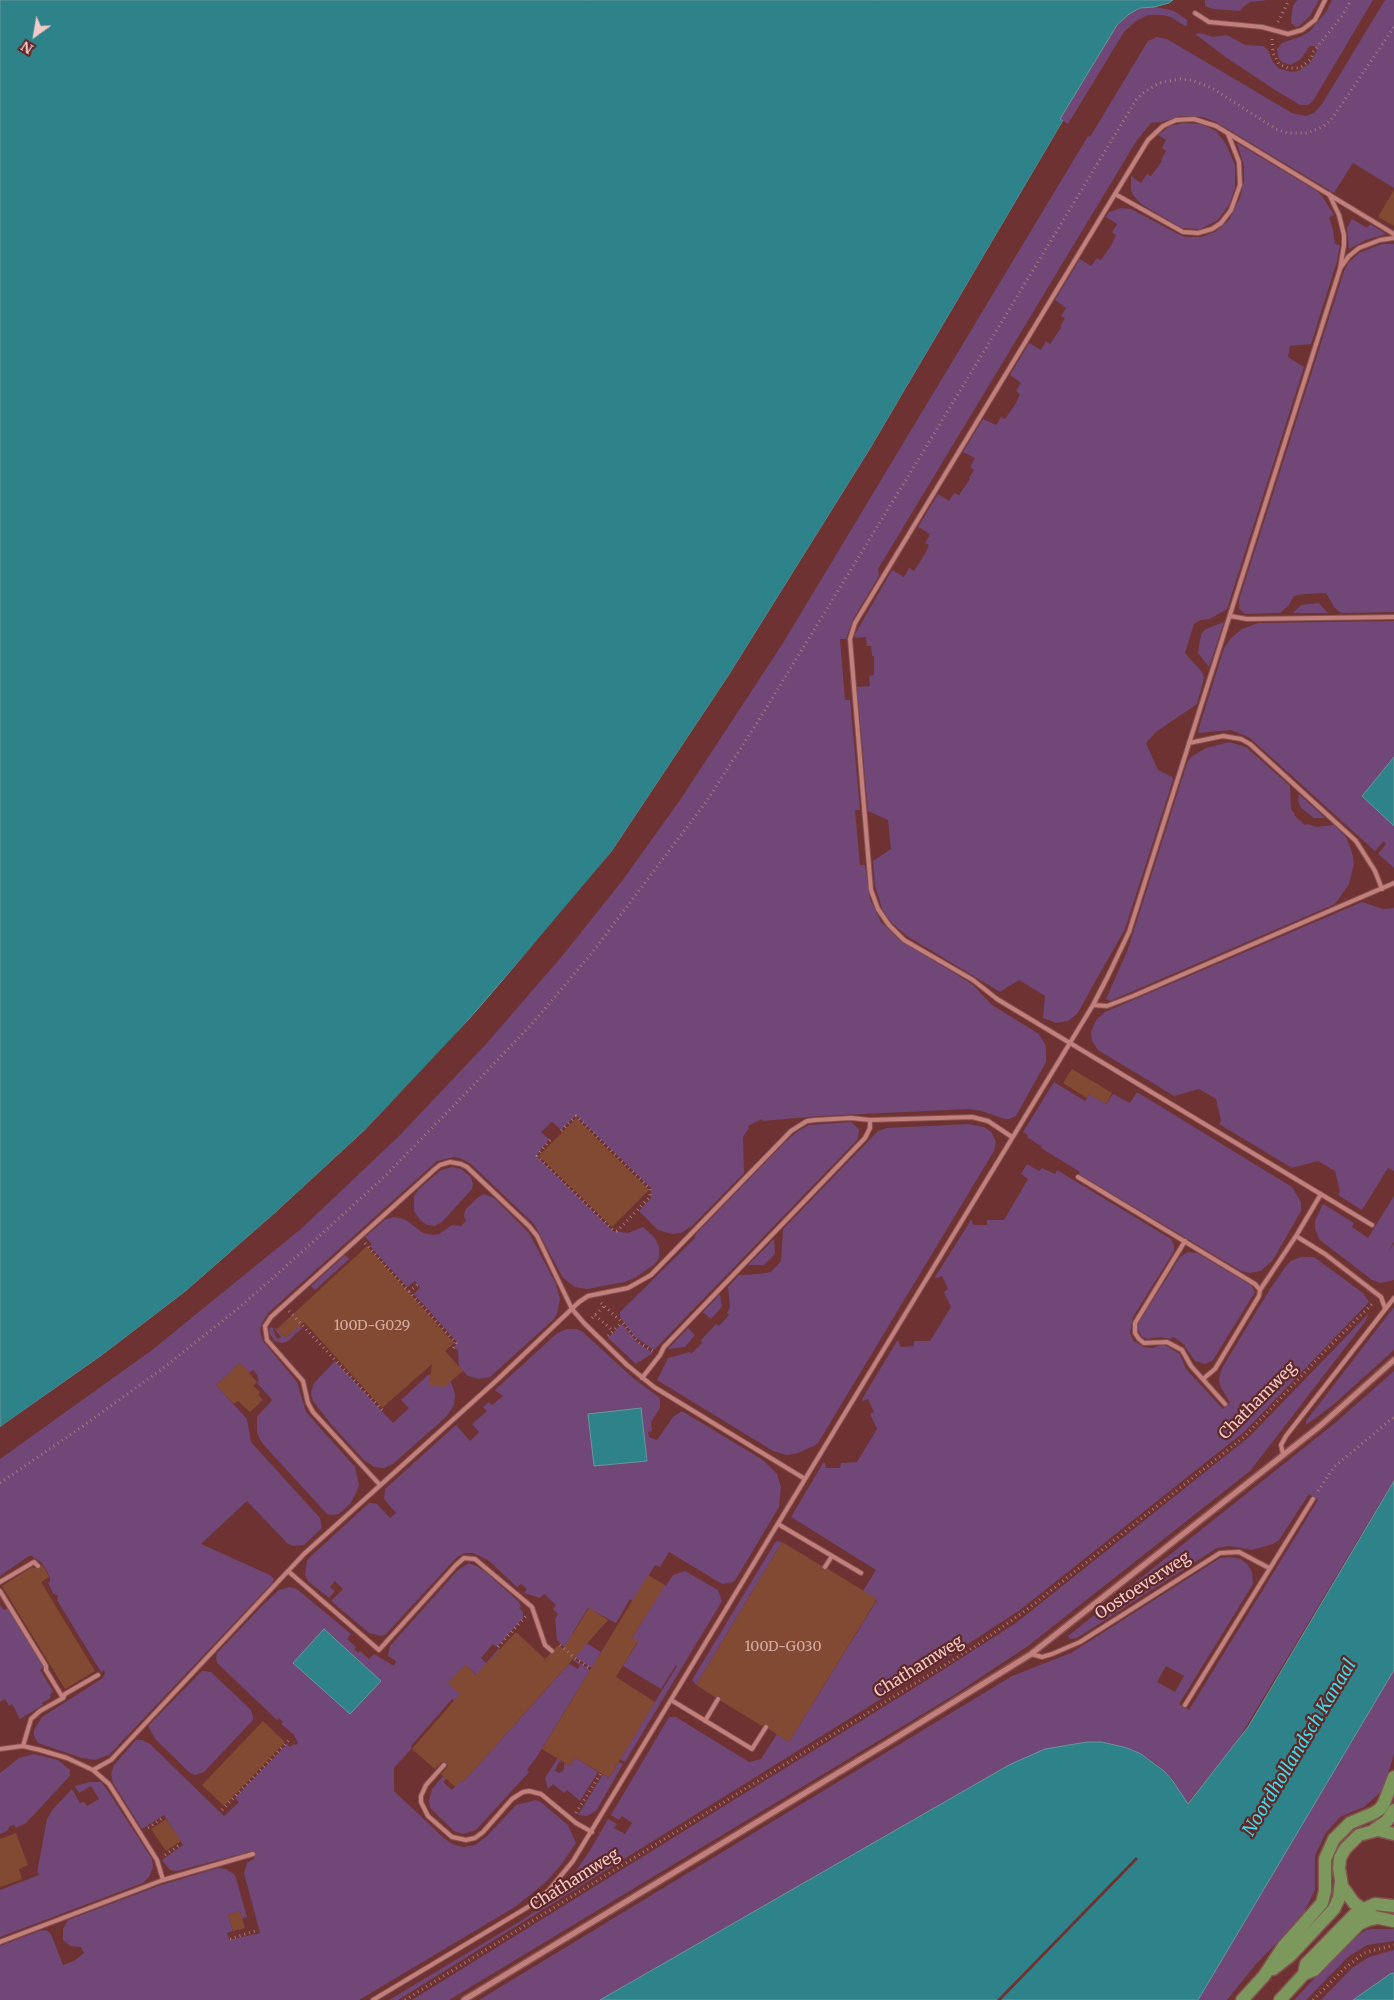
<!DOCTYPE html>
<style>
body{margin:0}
#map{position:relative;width:1394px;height:2000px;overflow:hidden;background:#6d3231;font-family:Merriweather,serif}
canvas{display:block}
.north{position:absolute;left:10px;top:10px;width:50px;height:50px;-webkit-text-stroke:4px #612727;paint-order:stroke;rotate:212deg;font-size:14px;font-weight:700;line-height:20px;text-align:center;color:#f0cbc8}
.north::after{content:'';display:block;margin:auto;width:18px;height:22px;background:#f0cbc8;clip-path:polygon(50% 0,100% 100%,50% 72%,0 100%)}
</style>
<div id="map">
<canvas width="1394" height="2000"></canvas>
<div class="north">N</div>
</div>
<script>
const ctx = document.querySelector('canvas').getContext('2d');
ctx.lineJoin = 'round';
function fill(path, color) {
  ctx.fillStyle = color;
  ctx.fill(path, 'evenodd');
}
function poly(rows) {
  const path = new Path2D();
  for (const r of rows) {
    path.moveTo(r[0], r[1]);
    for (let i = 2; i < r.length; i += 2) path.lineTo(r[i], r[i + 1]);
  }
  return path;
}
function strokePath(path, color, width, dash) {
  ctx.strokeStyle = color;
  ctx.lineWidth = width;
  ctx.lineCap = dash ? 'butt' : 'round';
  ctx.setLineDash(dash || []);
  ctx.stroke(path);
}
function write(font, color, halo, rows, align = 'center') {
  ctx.font = font + ' Merriweather,serif';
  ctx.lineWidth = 4.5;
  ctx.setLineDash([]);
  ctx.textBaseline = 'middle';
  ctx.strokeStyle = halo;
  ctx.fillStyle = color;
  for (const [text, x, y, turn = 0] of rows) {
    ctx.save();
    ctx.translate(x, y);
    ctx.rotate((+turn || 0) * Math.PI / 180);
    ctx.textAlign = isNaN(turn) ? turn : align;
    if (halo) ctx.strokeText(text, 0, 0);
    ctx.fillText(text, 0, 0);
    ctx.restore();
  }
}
const green = poly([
 [1173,0,1156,7,1174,11,1187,20,1187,25,1185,26,1171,17,1162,15,1148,15,1136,21,1124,32,1068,124,1060,119,1117,25,1129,14,1140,8,1154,7],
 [1205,0,1269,0,1250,2,1243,7,1240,11,1213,9,1205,6],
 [1297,0,1319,0,1310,16,1299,26,1296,27,1291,23,1291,19,1293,6],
 [1332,0,1373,0,1313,101,1308,105,1300,105,1275,90,1227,58,1195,34,1200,33,1213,37,1227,35,1245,45,1263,46,1268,50,1273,62,1278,68,1291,72,1298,71,1309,64,1317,51,1315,46,1310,46,1300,60,1290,65,1282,62,1279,59,1277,49,1282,43,1302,36,1310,31,1326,12],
 [1385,0,1394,0,1394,188,1353,163,1334,193,1216,122,1203,117,1181,116,1161,122,1151,123,1137,140,878,569,879,576,853,619,846,639,840,639,845,700,850,700,860,810,855,810,860,865,865,865,870,899,881,922,900,940,972,984,992,1005,1039,1034,1046,1046,1046,1062,1016,1116,1009,1119,1005,1119,981,1111,969,1109,820,1116,763,1121,762,1119,748,1126,749,1128,743,1137,744,1173,692,1226,681,1233,672,1234,658,1230,639,1211,651,1198,651,1188,576,1115,561,1130,552,1122,541,1132,549,1139,536,1156,613,1231,628,1233,643,1227,655,1238,659,1247,659,1258,655,1264,636,1277,625,1282,587,1289,575,1287,563,1278,534,1224,471,1164,460,1158,454,1157,437,1161,268,1313,261,1325,260,1331,263,1341,297,1382,306,1412,355,1467,359,1485,356,1493,350,1504,339,1514,333,1515,327,1514,262,1443,257,1433,257,1417,272,1400,257,1383,259,1380,257,1377,258,1376,253,1370,249,1373,240,1363,216,1385,247,1419,251,1442,320,1518,322,1528,304,1545,293,1546,288,1544,247,1501,201,1544,270,1575,274,1579,272,1583,109,1755,95,1760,82,1758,38,1743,34,1736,34,1730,42,1717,103,1678,105,1673,104,1670,101,1672,57,1600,58,1596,53,1593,48,1583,50,1581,50,1577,42,1563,32,1556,29,1556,0,1576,0,1459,152,1350,302,1228,400,1135,486,1044,563,955,622,881,680,800,783,643,1088,136,1090,137,1148,41,1157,37,1167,39,1292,113,1306,116,1314,113,1322,104],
 [1183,123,1201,124,1216,131,1226,144,1235,165,1235,188,1229,205,1218,220,1200,229,1182,228,1141,204,1133,195,1131,190,1131,176,1141,183,1147,174,1151,176,1162,161,1161,160,1166,151,1162,148,1166,140,1158,135,1170,126],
 [1237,143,1317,191,1322,196,1334,215,1329,217,1333,230,1335,244,1340,245,1337,261,1311,344,1290,346,1288,357,1304,367,1227,609,1210,619,1200,620,1194,624,1185,653,1202,672,1204,678,1197,704,1156,732,1146,743,1158,770,1172,777,1173,780,1125,929,1077,1014,1068,1021,1056,1023,1043,1018,1045,996,1019,980,1000,992,907,936,892,923,883,911,875,886,873,861,891,849,888,820,868,811,857,687,870,686,869,676,874,675,874,656,872,656,871,646,867,646,866,637,855,638,855,634,892,570,904,577,909,568,914,571,925,554,929,545,925,543,930,534,918,527,938,494,949,501,954,493,959,495,970,479,969,478,974,470,970,467,975,458,963,452,983,419,996,425,1001,417,1005,419,1016,403,1020,394,1016,391,1021,383,1010,375,1029,343,1041,350,1046,341,1050,344,1061,328,1060,327,1065,318,1061,316,1066,308,1055,300,1080,259,1091,266,1097,258,1101,260,1112,244,1116,235,1112,232,1117,224,1106,217,1109,212,1121,208,1131,209,1178,234,1186,237,1201,237,1215,232,1229,220,1240,198,1244,181,1244,166],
 [1352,219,1367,228,1370,224,1386,234,1366,240,1349,249,1347,228],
 [1382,244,1394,244,1394,612,1341,613,1334,607,1326,593,1304,594,1294,596,1289,605,1280,613,1245,614,1239,609,1239,600,1344,271,1349,262,1359,253],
 [1319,603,1328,613,1293,613,1301,605],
 [1394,621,1394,757,1364,793,1394,826,1394,868,1378,854,1386,844,1384,841,1375,851,1250,738,1231,730,1199,733,1198,731,1224,648,1231,638,1242,629,1258,623],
 [1224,622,1209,667,1198,653,1201,634,1206,629],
 [1229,742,1246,747,1290,786,1291,809,1295,814,1294,815,1305,825,1307,824,1317,827,1334,825,1346,837,1352,852,1354,864,1349,884,1335,904,1131,992,1110,1001,1106,999,1128,949,1187,763,1191,757,1206,748],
 [1299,794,1325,818,1314,818,1301,808,1298,801],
 [1362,902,1383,909,1394,908,1394,1171,1388,1168,1362,1210,1338,1195,1340,1192,1335,1171,1318,1161,1292,1168,1219,1124,1221,1121,1216,1099,1199,1089,1174,1096,1098,1050,1092,1041,1091,1032,1096,1020,1105,1012],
 [1054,1082,1085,1101,1096,1083,1101,1086,1094,1097,1106,1104,1113,1094,1130,1103,1137,1092,1292,1187,1301,1202,1301,1211,1273,1260,1261,1271,1250,1273,1241,1271,1079,1174,1080,1172,1041,1148,1042,1147,1027,1137,1028,1135,1023,1132],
 [851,1122,859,1129,858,1139,654,1350,635,1337,620,1317,620,1312,695,1238,696,1234,785,1142,798,1131,809,1125],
 [968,1124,984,1127,992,1133,996,1142,994,1151,818,1443,814,1446,795,1454,786,1455,773,1451,657,1380,668,1358,690,1352,691,1354,702,1343,701,1340,716,1324,719,1326,729,1315,727,1313,730,1307,728,1287,739,1275,759,1274,771,1272,781,1261,783,1229,878,1131,887,1128],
 [1027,1164,1039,1171,1042,1168,1055,1174,1057,1170,1171,1239,1174,1245,1174,1251,1133,1317,1130,1333,1134,1341,1144,1347,1153,1348,1163,1344,1180,1354,1186,1369,1223,1409,1230,1402,1220,1386,1219,1378,1222,1368,1270,1289,1286,1266,1291,1261,1301,1257,1314,1257,1363,1293,1369,1302,1244,1432,1020,1610,945,1659,398,2000,389,2000,524,1919,542,1906,570,1879,589,1852,608,1819,617,1824,614,1828,625,1834,632,1823,622,1816,619,1820,611,1815,669,1717,676,1717,749,1762,761,1759,777,1734,789,1742,877,1600,863,1591,876,1570,791,1517,823,1463,825,1463,826,1468,840,1468,841,1463,857,1462,877,1429,870,1414,874,1412,868,1399,863,1401,862,1399,897,1341,899,1341,900,1347,914,1346,914,1341,930,1341,951,1307,944,1292,948,1289,942,1276,937,1278,935,1277,971,1220,972,1220,973,1225,987,1225,987,1220,1004,1220,1028,1179,1021,1174],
 [452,1167,461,1169,471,1177,473,1184,472,1189,442,1222,435,1226,427,1225,420,1220,414,1211,414,1196,419,1189,441,1170],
 [484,1194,494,1198,529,1233,556,1284,560,1299,557,1314,554,1319,490,1377,479,1379,468,1376,459,1367,458,1351,454,1347,458,1343,414,1294,420,1287,415,1281,407,1287,370,1246,372,1244,365,1237,386,1219,395,1217,406,1220,423,1233,432,1235,439,1234,452,1225,461,1226,466,1221,464,1216,465,1210,477,1198],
 [1394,1196,1394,1242,1388,1251,1394,1244,1394,1280,1381,1283,1372,1280,1320,1240,1315,1229,1315,1221,1323,1204,1354,1223,1352,1227,1368,1238],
 [774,1239,775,1254,764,1265,748,1265],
 [1188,1252,1197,1253,1251,1285,1255,1292,1213,1360,1205,1364,1195,1361,1185,1347,1185,1345,1173,1337,1171,1339,1160,1337,1148,1339,1142,1337,1138,1330,1138,1324,1180,1257],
 [345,1255,349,1259,315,1290,311,1286],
 [720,1294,722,1307,711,1319,703,1312],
 [1394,1307,1394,1350,1333,1405,1306,1425,1306,1421],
 [1369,1313,1365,1322,1250,1471,1028,1646,951,1697,449,2000,412,2000,927,1680,1016,1623,1249,1437],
 [622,1324,638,1343,653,1353,636,1364,608,1338],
 [300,1325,302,1328,300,1330,288,1341,282,1343,275,1341,269,1333,270,1327,273,1328,275,1336,278,1339,281,1337,274,1328,277,1329,286,1338],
 [688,1328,695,1335,685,1347,668,1349],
 [566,1329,577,1329,583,1332,633,1378,660,1398,660,1408,651,1422,652,1431,648,1432,649,1437,657,1440,673,1417,682,1411,763,1460,777,1474,781,1487,779,1507,736,1579,733,1582,722,1584,669,1552,660,1567,655,1565,633,1601,630,1599,616,1623,588,1608,572,1634,601,1652,592,1668,576,1658,557,1640,555,1619,558,1614,553,1609,556,1605,544,1594,540,1598,524,1593,527,1589,521,1584,517,1587,488,1560,473,1553,465,1553,457,1557,386,1634,381,1636,369,1633,331,1601,343,1589,335,1581,330,1587,335,1591,329,1598,308,1581,305,1575,307,1561,311,1556,369,1503,377,1504,390,1518,396,1513,384,1499,385,1489,456,1425,470,1441,479,1432,472,1424,487,1411,483,1407,489,1402,492,1405,503,1396,495,1390,556,1334],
 [335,1361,393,1423,409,1408,401,1400,428,1375,439,1375,451,1382,455,1394,454,1405,446,1417,393,1464,384,1468,374,1467,363,1459,330,1423,313,1401,311,1393,314,1383],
 [1394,1371,1394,1480,1238,1740,1187,1804,1172,1779,1156,1764,1141,1754,1117,1745,1086,1742,1009,1765,600,2000,479,2000,1012,1676,1071,1653,1220,1558,1229,1557,1241,1559,1248,1565,1252,1572,1253,1584,1179,1704,1189,1710,1318,1500,1309,1494,1279,1540,1273,1544,1252,1550,1229,1546,1217,1548,1077,1638,1070,1639,1068,1636,1335,1423],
 [1166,1666,1184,1676,1175,1692,1157,1682],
 [776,1541,782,1542,696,1685,692,1680],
 [469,1563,478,1567,488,1574,519,1602,521,1607,519,1608,523,1612,523,1618,497,1647,493,1644,481,1658,486,1663,499,1648,500,1650,493,1689,465,1665,449,1683,476,1708,474,1718,452,1699,411,1746,412,1748,394,1768,394,1791,445,1839,454,1845,464,1847,475,1845,487,1836,516,1805,536,1800,542,1803,568,1825,576,1843,561,1865,546,1882,515,1907,359,2000,0,2000,0,1946,39,1931,46,1930,51,1934,63,1965,74,1961,84,1953,81,1947,70,1946,63,1940,63,1929,68,1920,161,1885,218,1868,226,1869,235,1875,247,1917,242,1918,240,1911,228,1915,233,1931,227,1933,229,1940,260,1933,244,1873,247,1863,255,1858,252,1851,177,1871,170,1870,162,1860,183,1845,164,1815,142,1829,113,1783,111,1774,114,1765,136,1740,142,1740,150,1744,224,1816,239,1802,235,1798,287,1744,290,1747,294,1744,296,1745,298,1743,294,1735,281,1724,283,1722,279,1718,277,1720,217,1663,216,1658,217,1653,263,1605,279,1590,290,1587,297,1589,351,1634,347,1639,356,1647,354,1649,358,1653,360,1651,369,1659,374,1654,394,1666,396,1661,388,1656,390,1646,458,1570],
 [685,1571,718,1590,722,1601,625,1762,620,1759,677,1666,676,1665,661,1689,623,1666,638,1642,631,1640,664,1586,666,1586,673,1575],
 [0,1605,4,1610,8,1608,44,1667,40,1670,53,1691,50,1695,51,1698,42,1703,43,1705,20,1719,12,1704,9,1706,5,1699,0,1702],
 [574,1659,590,1670,538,1755,527,1770,529,1772,476,1830,463,1834,454,1831,430,1808,429,1801,432,1789,446,1773,449,1776,443,1782,452,1790,457,1785,450,1779,449,1770,463,1782,569,1664,578,1669,580,1665,573,1660],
 [1394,1670,1394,1754,1383,1790,1364,1807,1340,1817,1325,1834,1315,1856,1315,1890,1305,1910,1307,1912,1256,1964,1227,2000,1198,2000],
 [202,1671,211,1672,251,1710,253,1717,253,1720,204,1772,195,1775,190,1773,156,1740,149,1728,149,1725],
 [34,1754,58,1760,70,1770,70,1776,26,1823,16,1828,14,1825,10,1826,7,1831,0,1834,0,1773,19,1758],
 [575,1757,598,1772,580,1801,567,1790,564,1793,553,1784,548,1789,545,1778,558,1758,561,1761,558,1763,555,1771,559,1773,564,1770,564,1763,570,1766],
 [619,1762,623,1764,596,1811,587,1816,578,1815,603,1774,609,1778],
 [90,1782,101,1782,106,1788,152,1859,153,1867,149,1877,143,1883,0,1937,0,1890,39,1875,39,1873,37,1873,47,1819,53,1809,72,1789,80,1803,84,1802,87,1806,99,1799,91,1786,79,1793,75,1786],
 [1372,1929,1394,1929,1394,1941,1367,1945,1348,1957,1306,2000,1294,2000,1354,1936,1356,1937,1366,1930],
 [1394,1950,1394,1973,1353,2000,1321,2000,1352,1968,1369,1957]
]);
const water = poly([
 [0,0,1173,0,1169,3,1154,7,1140,8,1129,14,1117,25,1060,119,1063,121,870,449,729,675,612,851,563,911,449,1042,365,1130,275,1213,186,1291,101,1356,0,1427,0,0],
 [1394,757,1394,826,1362,796,1394,757],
 [641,1408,647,1461,594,1466,588,1414,641,1408],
 [1394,1481,1394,1670,1198,2000,600,2000,1009,1765,1045,1749,1087,1742,1102,1742,1127,1748,1141,1754,1164,1771,1172,1780,1188,1804,1248,1727,1394,1481],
 [324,1629,381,1681,350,1714,293,1663,324,1629],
 [1394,1973,1394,2000,1353,2000,1390,1974,1394,1973]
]);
const pier = poly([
 [1063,121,1065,122,872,451,731,677,614,852,480,1012,367,1132,277,1215,188,1293,102,1358,0,1429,0,1427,101,1356,186,1291,275,1213,365,1130,478,1010,612,851,729,675,870,449],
 [1136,1857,1138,1859,1001,2000,997,2000]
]);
const building = poly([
 [1394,190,1394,226,1378,217],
 [1072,1069,1112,1093,1106,1104,1089,1094,1087,1098,1063,1083],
 [576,1118,649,1190,612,1227,539,1156],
 [367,1246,454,1343,445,1351,463,1371,444,1387,429,1385,432,1364,382,1408,304,1322,286,1338,277,1329],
 [240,1363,257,1382,253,1386,260,1392,258,1394,263,1400,250,1412,238,1401,234,1404,216,1385],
 [782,1542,822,1566,823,1570,828,1569,877,1599,789,1742,769,1729,768,1724,762,1726,721,1701,720,1696,715,1697,696,1685],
 [42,1564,49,1577,41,1582,95,1671,65,1689,2,1586,32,1567,39,1569],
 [648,1575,665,1585,632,1638,638,1641,616,1677,655,1702,609,1778,575,1757,570,1766,542,1749],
 [589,1608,608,1620,463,1782,461,1781,455,1787,441,1774,448,1766,446,1762,442,1762,435,1769,412,1749,460,1694,448,1683,465,1665,476,1675,516,1632,545,1659,550,1654,554,1654,555,1648,558,1645,563,1649],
 [263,1721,285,1742,224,1806,202,1785],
 [166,1819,181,1841,166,1851,151,1829],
 [16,1833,28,1865,19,1869,22,1879,0,1887,0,1839],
 [240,1911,245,1928,233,1931,228,1915]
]);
const path = poly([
 [1278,22,1289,0],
 [1272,39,1273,53,1279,64,1288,68,1300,68,1311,59,1313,52,1342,16,1351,0],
 [550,1140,537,1156,613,1230,617,1231,650,1197,650,1189,576,1116,561,1131],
 [365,1243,456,1343,453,1349],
 [409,1292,418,1284],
 [601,1303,623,1323,638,1342,653,1351],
 [289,1311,384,1412],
 [595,1315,613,1331],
 [592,1318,604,1306],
 [608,1336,622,1322],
 [0,1483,83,1426,162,1369,240,1307,313,1242,384,1177,465,1094,531,1025,591,954,706,802,757,723,926,447,1136,100,1143,93,1159,83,1180,79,1191,80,1212,88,1276,129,1287,133,1308,133,1324,126,1331,120,1394,27],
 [1318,1491,1334,1467,1394,1417],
 [560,1645,576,1659,591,1669],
 [498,1647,526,1616],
 [222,1810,290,1739],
 [576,1813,601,1773],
 [148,1828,164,1817],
 [165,1855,181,1844],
 [230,1939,255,1931],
 [405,2000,977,1645,1029,1608,1244,1437,1323,1353,1374,1302],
 [1313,2000,1345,1968,1364,1953,1394,1945]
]);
const lane = poly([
 [1195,13,1209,22,1262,27,1288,34,1302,30,1315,20,1325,0],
 [1115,194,1183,232,1198,233,1212,229,1221,223,1231,210,1240,185,1239,162,1228,134],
 [1341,267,1349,256,1359,248,1380,240,1394,238],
 [1230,616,1247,619,1394,617],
 [1189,743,1223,736,1241,739,1250,744,1356,841,1375,871,1382,889],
 [1093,1005,1107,1006,1133,996,1394,883],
 [1078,1177,1255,1284,1260,1290],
 [1372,1225,997,999,973,980,904,940,889,925,878,909,871,890,850,639,855,623,1115,194,1148,140,1163,126,1176,120,1194,119,1216,126,1394,234],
 [1296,1236,1325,1254,1381,1297,1385,1308],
 [1185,1241,1135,1323,1135,1333,1139,1339,1144,1343,1167,1342,1182,1350,1191,1366,1225,1404],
 [642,1378,660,1355,664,1347,865,1138,870,1128,870,1120],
 [1203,1379,1215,1369,1259,1296,1260,1290,1296,1236,1321,1194],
 [1283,1454,1281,1445,1286,1436,1394,1298],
 [380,1485,313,1412,308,1403,303,1381,267,1340,265,1326,271,1317,435,1169,440,1165,450,1162,461,1164,467,1167,529,1226,537,1236,572,1309,584,1323,627,1365,654,1387,805,1479],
 [778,1524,861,1573],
 [825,1567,832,1556],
 [288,1571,379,1650,456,1565,464,1558,475,1559,532,1607,545,1645,552,1651],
 [0,1582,34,1562,38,1566],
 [0,1591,46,1666,46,1670,63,1698,40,1711,31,1719,23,1746],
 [1031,1654,1042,1657,1052,1654,1080,1642,1220,1553,1239,1552,1269,1568],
 [63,1698,65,1694,98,1675],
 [671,1700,752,1749,766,1727],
 [1185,1705,1313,1499],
 [705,1721,718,1699],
 [0,1749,23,1746,40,1750,67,1758,93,1770,109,1784,157,1860,163,1880],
 [444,1765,426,1785,421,1796,421,1802,428,1816,452,1837,466,1840,475,1838,483,1832,512,1799,523,1792,529,1791,541,1794,576,1823,592,1832],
 [93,1770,111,1760,304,1554,497,1380,579,1302,588,1296,628,1288,651,1275,791,1131,807,1121,815,1120,851,1118,870,1120,972,1117,988,1121,1012,1137],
 [0,1942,163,1880,253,1854],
 [373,2000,528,1907,549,1890,573,1861,1093,1005,1108,976,1129,932,1340,269,1344,245,1344,235,1339,215,1329,194]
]);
const street = poly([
 [464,2000,889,1742,1031,1654,1320,1426,1394,1360]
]);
const primary = poly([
 [1374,1830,1387,1821,1394,1810],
 [1394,1834,1378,1830,1359,1835,1345,1849,1340,1858,1339,1868,1342,1886,1354,1903,1374,1917,1394,1921],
 [1273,1969,1291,1955,1334,1909,1339,1898,1341,1881],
 [1304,1974,1306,1964,1357,1912,1375,1904,1394,1906],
 [1242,2000,1264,1976,1283,1947,1322,1903,1325,1891,1325,1859,1334,1839,1350,1823,1374,1813,1380,1809,1384,1803,1394,1777],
 [1280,2000,1304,1974,1314,1970,1359,1924,1368,1920,1377,1918]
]);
const numberNames = [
 ["100D-G029",372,1326],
 ["100D-G030",783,1647]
];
const streetNames = [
 ["Chathamweg",1258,1401,-45],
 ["Oostoeverweg",1143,1586,-33],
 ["Chathamweg",919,1667,-32],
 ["Chathamweg",575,1880,-32]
];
const waterNames = [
 ["Noordhollandsch Kanaal",1300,1748,-59]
];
fill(green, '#704776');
fill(water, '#2e8289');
strokePath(water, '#68989c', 1);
fill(pier, '#6d3231');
fill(building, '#834a33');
strokePath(lane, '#835150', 6);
strokePath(street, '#835150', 8);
strokePath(primary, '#835150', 15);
strokePath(path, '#ab7a78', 3, [1, 4]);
strokePath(lane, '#c27f7c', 4);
strokePath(street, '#c27f7c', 5);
strokePath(primary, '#7c985d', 12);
write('14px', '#d5aba3', null, numberNames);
write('16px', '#f0cbc8', '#612727', streetNames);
write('italic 18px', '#39deea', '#612727', waterNames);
</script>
